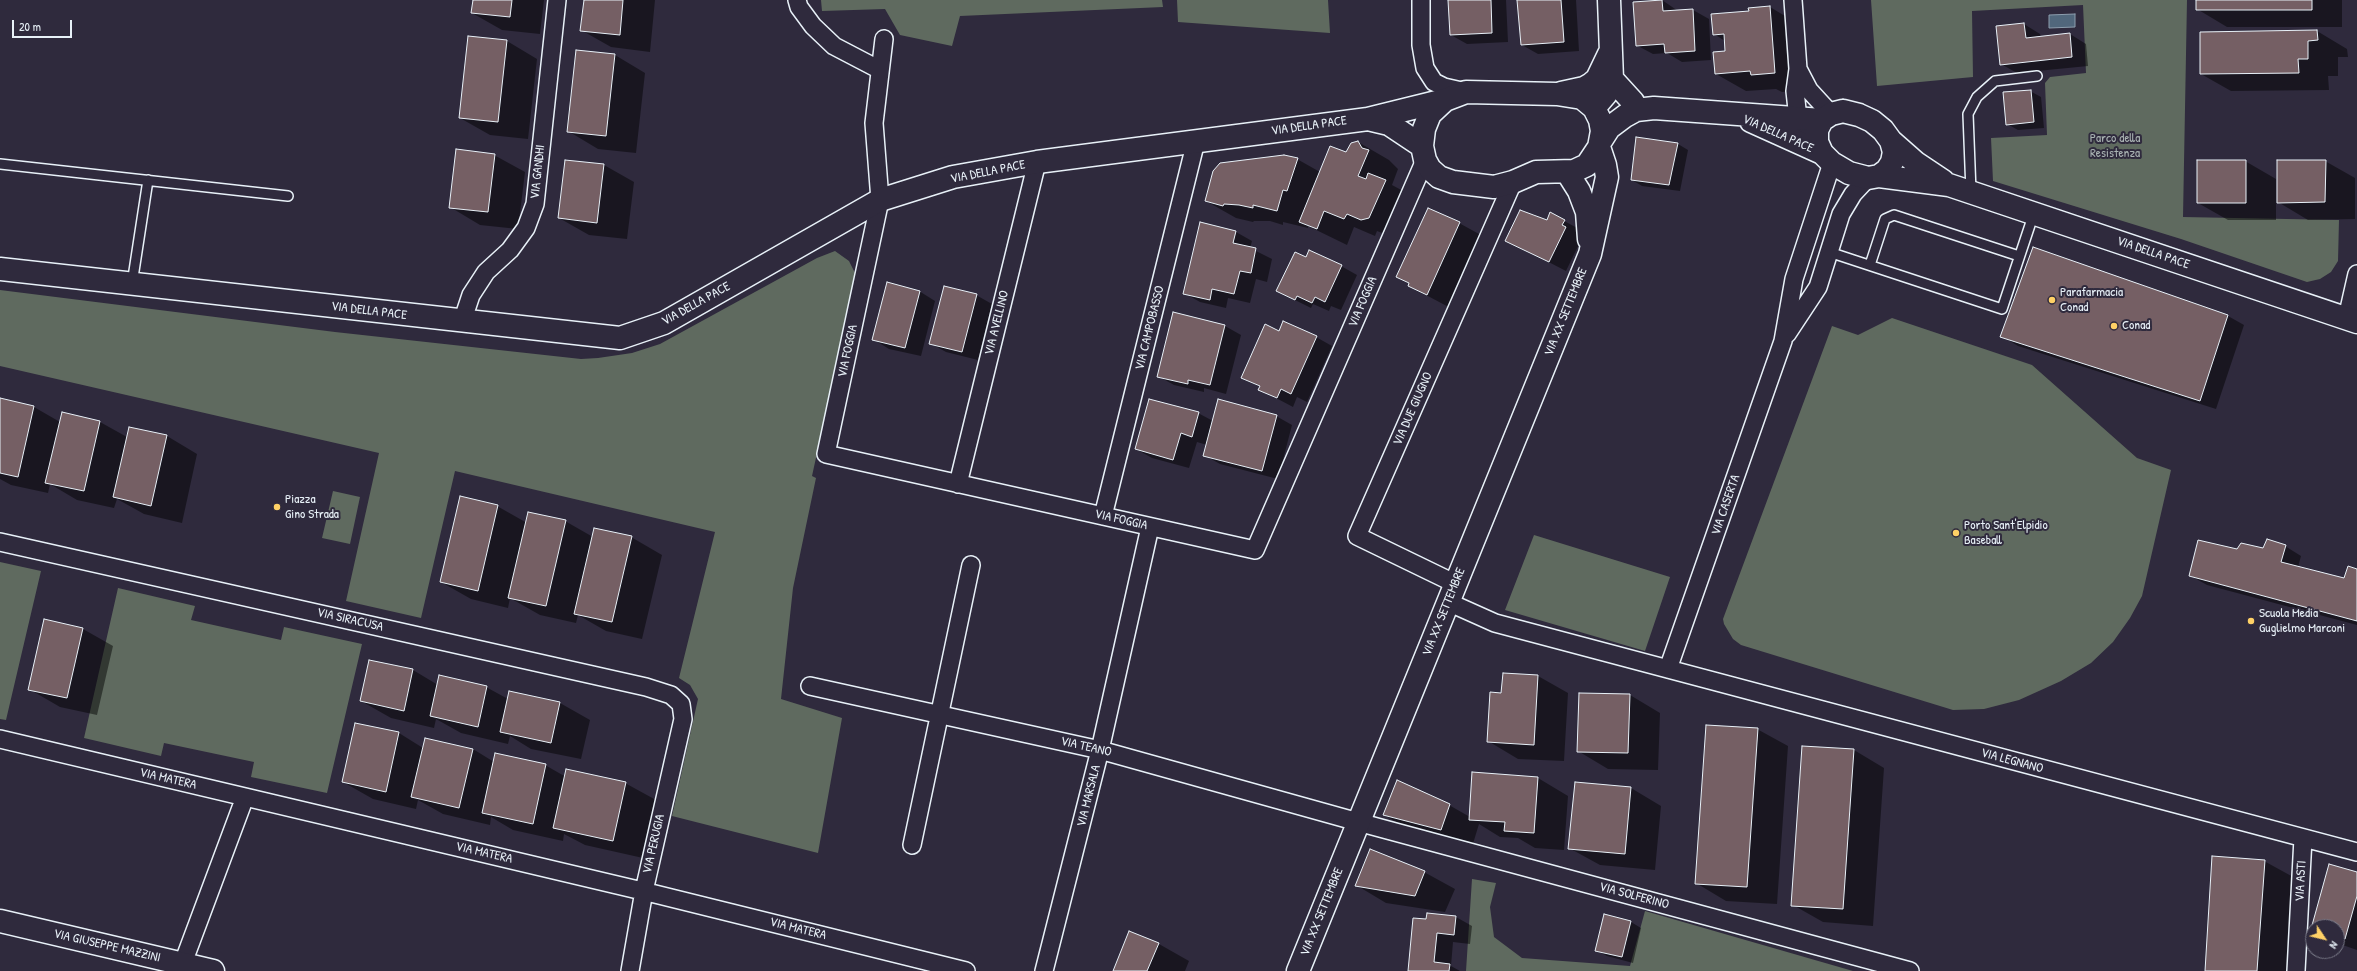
<!DOCTYPE html>
<style>
body{margin:0}
#map{position:relative;width:2357px;height:971px;overflow:hidden;background:#2f2a3d;font-family:"Patrick Hand",sans-serif}
canvas{display:block}
.north{position:absolute;left:2305px;top:919px;width:40px;height:40px;box-sizing:border-box;background:#2f2a3d;border:1px solid #797a88;border-radius:50%;rotate:125deg;font-size:11px;font-weight:700;line-height:16px;text-align:center;color:#e8f1f8}
.north::after{content:'';display:block;margin:auto;width:14px;height:18px;background:#ffd166;clip-path:polygon(50% 0,100% 100%,50% 72%,0 100%)}
.scale{position:absolute;left:12px;top:20px;width:60px;height:18px;box-sizing:border-box;border:2px solid #e8f1f8;border-top:0;padding-left:5px;font-size:12px;line-height:14px;white-space:nowrap;color:#e8f1f8;-webkit-text-stroke:3px #2f2a3d;paint-order:stroke}
</style>
<div id="map">
<canvas width="2357" height="971"></canvas>
<div class="north">N</div>
<div class="scale">20 m</div>
</div>
<script>
const ctx = document.querySelector('canvas').getContext('2d');
ctx.lineJoin = 'round';
function fill(path, color) {
  ctx.fillStyle = color;
  ctx.fill(path, 'evenodd');
}
function poly(rows) {
  const path = new Path2D();
  for (const r of rows) {
    path.moveTo(r[0], r[1]);
    for (let i = 2; i < r.length; i += 2) path.lineTo(r[i], r[i + 1]);
  }
  return path;
}
function strokePath(path, color, width, dash) {
  ctx.strokeStyle = color;
  ctx.lineWidth = width;
  ctx.lineCap = dash ? 'butt' : 'round';
  ctx.setLineDash(dash || []);
  ctx.stroke(path);
}
function write(font, color, halo, rows, align = 'center') {
  ctx.font = font + ' "Patrick Hand",sans-serif';
  ctx.lineWidth = 4;
  ctx.setLineDash([]);
  ctx.textBaseline = 'middle';
  ctx.strokeStyle = halo;
  ctx.fillStyle = color;
  for (const [text, x, y, turn = 0] of rows) {
    ctx.save();
    ctx.translate(x, y);
    ctx.rotate((+turn || 0) * Math.PI / 180);
    ctx.textAlign = isNaN(turn) ? turn : align;
    if (halo) ctx.strokeText(text, 0, 0);
    ctx.fillText(text, 0, 0);
    ctx.restore();
  }
}
const green = poly([
 [821,0,1162,0,1163,7,960,16,952,46,900,35,885,9,822,11],
 [1177,0,1328,0,1330,33,1178,22],
 [1871,0,2187,0,2183,217,2339,220,2338,261,2331,272,2320,279,2307,282,2181,239,1993,181,1991,138,2047,135,2045,83,2050,77,2086,73,2083,5,1972,11,1973,77,1877,86],
 [835,251,849,261,856,275,812,476,816,478,793,588,781,699,842,718,818,853,672,816,698,699,690,685,679,678,715,532,455,471,421,618,346,601,379,453,0,366,0,290,335,332,581,359,598,358,632,353,660,344,817,258],
 [1892,318,2032,365,2137,458,2171,470,2142,596,2130,618,2113,642,2091,663,2061,681,2019,700,1984,709,1953,710,1741,645,1733,639,1724,624,1723,619,1832,326,1858,335],
 [333,491,360,497,350,544,322,538],
 [1534,535,1670,577,1645,651,1505,610],
 [0,562,41,571,6,720,0,719],
 [118,588,195,606,191,620,281,640,284,627,362,644,327,793,251,777,254,762,164,743,161,756,84,738],
 [1472,879,1496,883,1490,907,1494,937,1522,958,1630,966,1645,911,1853,971,1466,971]
]);
const water = poly([
 [2075,14,2075,27,2049,28,2049,15,2075,14]
]);
const shadow = poly([
 [474,0,544,0,540,34,502,30,472,13],
 [585,0,655,0,650,52,611,47,581,30],
 [1449,0,1506,0,1508,42,1467,44,1451,35],
 [1518,0,1576,0,1579,51,1538,54,1522,45],
 [1662,0,1678,11,1693,10,1709,19,1711,60,1682,62,1667,53,1653,54,1636,45],
 [2197,0,2342,0,2342,27,2227,27,2197,9],
 [1770,7,1800,25,1805,90,1782,92,1776,89,1746,91,1716,74,1726,52,1725,41,1714,34,1750,12],
 [2024,24,2040,34,2041,37,2070,34,2086,44,2088,66,2017,73,2001,64],
 [2317,31,2347,49,2348,57,2338,57,2338,76,2328,76,2329,90,2231,91,2201,74,2201,33],
 [507,41,537,59,528,139,490,135,460,118],
 [577,51,615,55,645,73,636,153,598,149,568,131],
 [2030,91,2041,97,2044,128,2018,130,2007,124],
 [1637,138,1678,144,1688,150,1680,191,1642,186,1632,180],
 [1358,142,1389,160,1398,169,1392,185,1416,198,1392,237,1377,231,1375,236,1354,227,1347,245,1308,226,1308,228,1283,222,1283,225,1270,221,1254,221,1253,222,1236,218,1206,201,1297,159,1320,172,1346,154],
 [494,155,525,172,518,229,480,225,450,207],
 [2245,161,2276,179,2276,220,2228,220,2198,203],
 [2325,161,2355,178,2355,219,2308,220,2278,202],
 [604,165,634,182,627,239,589,235,559,218],
 [1533,214,1547,221,1551,214,1581,230,1582,238,1566,271,1506,240,1529,215],
 [1459,223,1490,240,1458,312,1409,286,1410,284,1398,277],
 [1236,232,1252,241,1250,248,1272,259,1267,282,1256,279,1250,303,1228,298,1226,308,1200,302,1184,293],
 [1306,258,1341,266,1357,275,1341,310,1331,306,1329,311,1313,304,1311,308,1277,291],
 [919,291,935,301,921,356,889,349,873,339],
 [976,295,992,304,978,360,946,352,930,343],
 [2228,316,2244,325,2216,409,2018,346,2002,336],
 [1225,326,1241,335,1226,394,1204,388,1204,392,1174,385,1158,376],
 [1280,332,1316,337,1332,346,1307,402,1297,397,1293,407,1259,389,1260,387,1242,377],
 [0,399,34,407,60,422,62,413,100,422,127,437,129,428,167,436,197,454,182,523,144,514,117,499,114,508,77,500,50,484,48,493,11,485,0,479],
 [1198,413,1213,421,1276,416,1292,425,1278,479,1220,464,1204,455,1207,445,1197,442,1189,468,1152,458,1136,449],
 [497,506,527,523,565,521,593,537,631,537,662,555,642,639,606,631,578,615,576,623,540,615,510,598,508,608,471,599,441,582],
 [2285,546,2301,556,2298,567,2345,579,2357,570,2357,625,2207,585,2191,576,2237,551],
 [83,629,113,646,97,715,60,707,29,689],
 [370,661,413,670,438,685,486,687,508,699,560,703,590,720,581,759,531,749,510,736,508,744,461,733,436,719,434,728,391,718,361,701],
 [1504,674,1538,676,1568,693,1564,761,1518,759,1488,741,1502,694],
 [1580,694,1630,695,1660,713,1658,770,1608,769,1578,751],
 [356,724,399,733,423,748,473,749,494,762,545,765,566,777,625,783,656,800,643,858,585,845,564,834,563,841,513,830,491,817,490,825,443,814,418,800,416,809,373,799,343,782],
 [1757,729,1788,746,1777,904,1726,901,1696,883],
 [1854,750,1884,768,1873,926,1823,922,1793,905],
 [1473,774,1538,778,1568,796,1564,850,1535,848,1518,838,1500,837,1479,824,1472,847,1414,832,1384,815,1449,805,1470,817],
 [1576,783,1631,788,1661,806,1655,870,1600,865,1569,848],
 [2264,861,2295,878,2288,971,2206,971],
 [2329,865,2357,873,2357,950,2337,943,2337,927,2312,929],
 [1424,872,1455,889,1445,912,1386,903,1356,885],
 [1428,914,1456,917,1472,926,1470,944,1453,942,1451,966,1460,971,1409,971],
 [1605,915,1631,922,1641,928,1633,963,1607,956,1596,950],
 [1159,944,1189,961,1185,971,1114,971]
]);
const building = poly([
 [473,0,512,0,510,17,471,13,473,0],
 [584,0,623,0,620,35,580,31,584,0],
 [1448,0,1491,0,1492,33,1450,35,1448,0],
 [1517,0,1561,0,1564,42,1521,45,1517,0],
 [1662,0,1663,11,1693,9,1695,51,1665,53,1664,44,1636,46,1633,2,1662,0],
 [2196,0,2312,0,2312,10,2196,10,2196,0],
 [1770,6,1775,73,1751,75,1750,71,1715,74,1713,52,1725,51,1724,34,1713,35,1711,14,1749,11,1748,8,1770,6],
 [2024,23,2026,38,2070,33,2072,57,2000,65,1996,26,2024,23],
 [2317,30,2318,40,2308,41,2308,59,2298,59,2299,73,2200,74,2200,32,2317,30],
 [468,36,507,40,498,122,459,118,468,36],
 [576,50,615,54,606,136,567,132,576,50],
 [2031,90,2034,122,2006,125,2003,92,2031,90],
 [1636,137,1678,143,1669,185,1631,180,1636,137],
 [1358,141,1362,148,1369,150,1358,176,1366,179,1368,173,1386,180,1369,218,1361,220,1347,214,1344,219,1324,211,1317,229,1299,222,1330,146,1346,152,1351,143,1358,141],
 [456,149,495,154,488,212,449,208,456,149],
 [1284,155,1298,158,1287,191,1283,190,1277,211,1253,205,1253,208,1239,205,1224,204,1223,206,1205,201,1213,171,1220,163,1284,155],
 [565,160,604,164,597,223,558,218,565,160],
 [2197,160,2246,160,2246,203,2197,203,2197,160],
 [2277,160,2326,160,2325,202,2277,203,2277,160],
 [1428,208,1460,222,1427,295,1408,286,1409,283,1396,277,1428,208],
 [1520,210,1547,220,1550,212,1565,220,1562,225,1566,227,1549,262,1505,241,1520,210],
 [1200,222,1236,231,1233,243,1256,248,1251,273,1240,271,1234,294,1212,289,1210,300,1183,294,1200,222],
 [2033,247,2228,315,2200,401,2000,337,2033,247],
 [1309,250,1342,265,1325,302,1315,297,1312,303,1297,296,1295,300,1276,291,1295,252,1306,257,1309,250],
 [887,282,920,291,905,348,872,340,887,282],
 [944,286,977,294,962,352,929,344,944,286],
 [1173,312,1225,325,1210,385,1188,380,1188,384,1157,377,1173,312],
 [1283,321,1317,336,1291,394,1281,389,1277,398,1258,390,1260,386,1241,378,1265,324,1279,331,1283,321],
 [0,398,34,406,18,477,0,473,0,398],
 [1149,399,1199,412,1192,437,1181,433,1173,460,1135,449,1149,399],
 [1218,399,1277,415,1262,471,1203,456,1218,399],
 [62,412,100,421,84,491,45,483,62,412],
 [129,427,167,435,151,506,113,497,129,427],
 [460,496,498,505,478,591,440,582,460,496],
 [528,512,566,520,546,606,508,598,528,512],
 [594,528,632,536,612,622,574,614,594,528],
 [2267,539,2286,545,2281,562,2344,578,2348,566,2357,569,2357,621,2189,576,2198,540,2237,549,2241,543,2263,548,2267,539],
 [44,619,83,628,67,698,28,690,44,619],
 [369,660,413,669,404,711,360,701,369,660],
 [1503,673,1538,675,1534,745,1487,742,1490,692,1501,693,1503,673],
 [439,675,487,686,478,727,430,716,439,675],
 [509,691,560,702,551,743,500,732,509,691],
 [1579,693,1630,694,1628,753,1577,752,1579,693],
 [355,723,399,732,386,792,342,782,355,723],
 [1706,725,1758,728,1747,887,1695,884,1706,725],
 [425,738,473,749,459,808,411,797,425,738],
 [1802,746,1854,749,1843,909,1791,906,1802,746],
 [495,753,546,764,533,824,482,813,495,753],
 [566,769,626,782,613,841,553,828,566,769],
 [1472,772,1538,777,1534,833,1504,831,1505,822,1469,820,1472,772],
 [1397,780,1450,804,1441,830,1383,815,1397,780],
 [1575,782,1631,787,1625,854,1568,849,1575,782],
 [1370,849,1425,871,1415,896,1355,886,1370,849],
 [2212,856,2265,860,2257,971,2205,971,2212,856],
 [2329,864,2357,872,2357,896,2345,939,2337,936,2337,927,2313,927,2313,930,2311,929,2329,864],
 [1427,913,1456,916,1454,935,1437,933,1434,962,1450,964,1449,971,1408,971,1413,918,1426,919,1427,913],
 [1604,914,1631,921,1622,957,1595,951,1604,914],
 [1129,931,1159,943,1147,971,1113,971,1129,931]
]);
const lane = poly([
 [0,164,288,196],
 [1971,192,1968,114,1977,97,1995,81,2037,76],
 [1829,252,2002,309,2034,213],
 [1870,265,1885,219,1894,215,2019,256],
 [132,284,148,180]
]);
const street = poly([
 [797,0,799,7,813,26,834,46,880,70],
 [1421,0,1421,45,1425,68,1434,82,1444,87,1466,92],
 [1793,0,1798,69,1795,91,1798,119,1804,127],
 [884,39,874,123,880,200,826,454,1255,550,1425,160],
 [1798,69,1809,90,1831,114],
 [2347,318,2357,274],
 [462,322,471,295,486,272,510,250,526,228,535,204,557,0],
 [1787,334,1818,287,1841,214,1853,194,1868,178],
 [958,484,1037,162],
 [1103,516,1196,141],
 [0,542,646,687,671,695,681,704,683,719,644,891,630,971],
 [1456,584,1357,536,1513,182],
 [1448,602,1495,623,2357,852],
 [1668,669,1783,341,1794,279,1832,163],
 [810,686,1100,750,1358,822,1910,971],
 [0,739,655,894,966,971],
 [912,845,971,565],
 [180,971,245,797],
 [1044,971,1100,750,1150,527],
 [2296,971,2303,838]
]);
const secondary = poly([
 [1612,79,1633,102],
 [1466,92,1557,94,1582,98,1594,108,1600,120,1602,131,1599,147,1587,165,1574,171,1536,172,1513,182,1494,187,1453,182,1439,177,1430,169,1425,160,1422,146,1424,129,1430,114,1445,100,1466,92],
 [1561,93,1584,88,1591,84,1597,79,1609,54],
 [1594,108,1606,94,1612,79,1609,0],
 [1843,111,1859,115,1872,121,1883,130,1891,141,1894,152,1892,162,1887,170,1879,176,1868,178,1849,173,1832,163,1822,153,1817,142,1817,130,1822,120,1831,114,1843,111],
 [1368,119,1389,124,1422,146],
 [1751,121,1822,153],
 [1602,139,1609,128,1625,116,1636,110,1654,108,1822,120],
 [1891,141,1916,163,1943,181],
 [1567,172,1579,191,1587,212,1589,239],
 [1879,176,1949,185,2357,322],
 [0,269,620,338,664,323,880,200,953,177,1037,162,1368,119,1445,100],
 [1298,971,1590,254,1607,177,1605,165,1599,147]
]);
const primary = poly([
 [0,921,213,971]
]);
const markers = [
 [2052,300,4,"#ffd166"],
 [2114,326,4,"#ffd166"],
 [277,507,4,"#ffd166"],
 [1956,533,4,"#ffd166"],
 [2251,621,4,"#ffd166"]
];
const streetNames = [
 ["VIA DELLA PACE",1309,126,-8],
 ["VIA DELLA PACE",1778,134,24],
 ["VIA GANDHI",538,172,-84],
 ["VIA DELLA PACE",988,172,-11],
 ["VIA DELLA PACE",2153,253,19],
 ["VIA FOGGIA",1363,302,-67],
 ["VIA DELLA PACE",696,304,-29],
 ["VIA DELLA PACE",369,311,7],
 ["VIA XX SETTEMBRE",1566,312,-68],
 ["VIA AVELLINO",997,323,-76],
 ["VIA CAMPOBASSO",1150,328,-76],
 ["VIA FOGGIA",848,351,-78],
 ["VIA DUE GIUGNO",1413,409,-66],
 ["VIA CASERTA",1726,505,-71],
 ["VIA FOGGIA",1121,520,13],
 ["VIA XX SETTEMBRE",1444,612,-68],
 ["VIA SIRACUSA",350,620,13],
 ["VIA TEANO",1086,747,13],
 ["VIA LEGNANO",2012,761,15],
 ["VIA MATERA",168,779,13],
 ["VIA MARSALA",1089,796,-76],
 ["VIA PERUGIA",654,844,-77],
 ["VIA MATERA",484,853,13],
 ["VIA ASTI",2301,881,-87],
 ["VIA SOLFERINO",1634,896,15],
 ["VIA XX SETTEMBRE",1322,912,-68],
 ["VIA MATERA",798,929,14],
 ["VIA GIUSEPPE MAZZINI",107,946,13]
];
const parkNames = [
 ["Parco della",2115,139],
 ["Resistenza",2115,154]
];
const poiNames = [
 ["Parafarmacia",2060,293],
 ["Conad",2060,308],
 ["Conad",2122,326],
 ["Piazza",285,500],
 ["Gino Strada",285,515],
 ["Porto Sant'Elpidio",1964,526],
 ["Baseball",1964,541],
 ["Scuola Media",2259,614],
 ["Guglielmo Marconi",2259,629]
];
fill(green, '#5f6a5f');
fill(water, '#51677c');
strokePath(water, '#8d9eae', 1);
fill(shadow, '#0007');
fill(building, '#755f64');
strokePath(building, '#e8f1f8', 1);
strokePath(lane, '#e8f1f8', 12);
strokePath(street, '#e8f1f8', 20);
strokePath(secondary, '#e8f1f8', 25);
strokePath(primary, '#e8f1f8', 25);
strokePath(lane, '#2f2a3d', 9);
strokePath(street, '#2f2a3d', 17);
strokePath(secondary, '#2f2a3d', 22);
strokePath(primary, '#2f2a3d', 22);
for (const [x, y, r, color] of markers) {
  const dot = new Path2D();
  dot.arc(x, y, r, 0, 2 * Math.PI);
  ctx.fillStyle = color;
  ctx.fill(dot);
  strokePath(dot, '#2f2a3d', 1.5);
}
write('13px', '#e8f1f8', '#2f2a3d', streetNames);
write('13px', '#aab4b3', '#2f2a3d', parkNames);
write('13px', '#e8f1f8', '#2f2a3d', poiNames, 'left');
</script>
